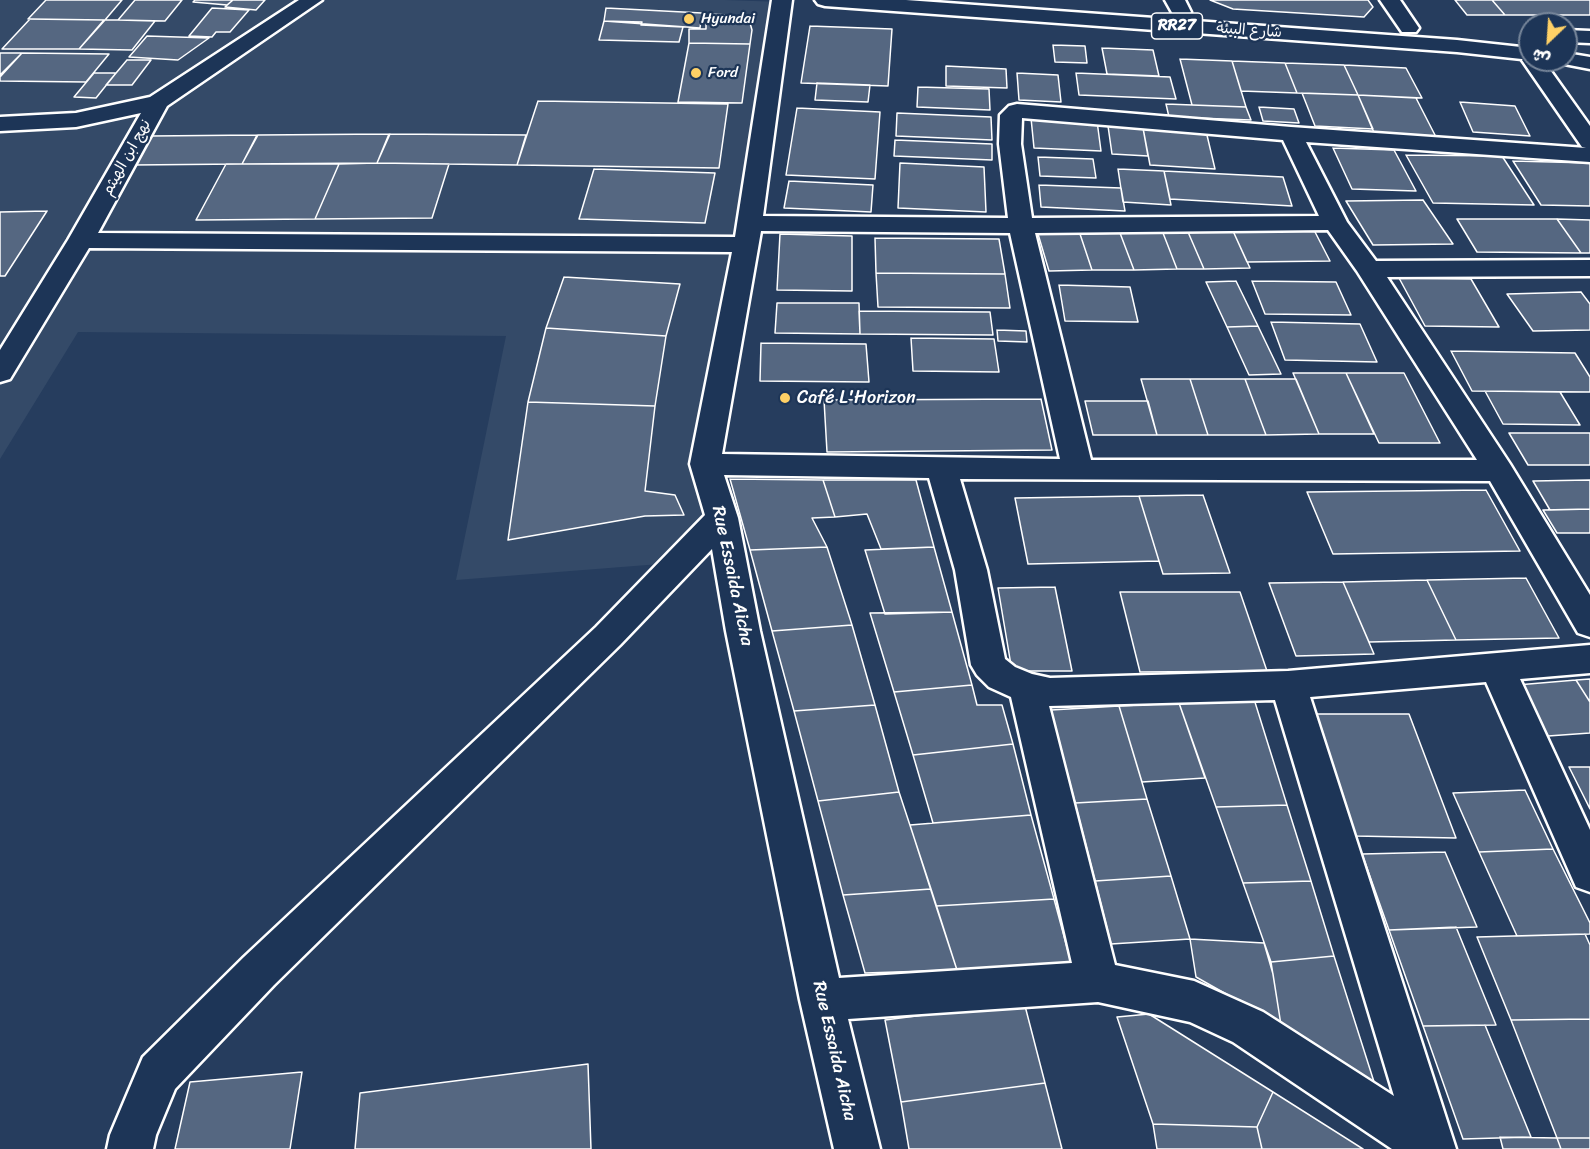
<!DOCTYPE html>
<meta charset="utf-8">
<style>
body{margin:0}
#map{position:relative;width:1590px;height:1149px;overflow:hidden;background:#263d5e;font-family:Sriracha,"Playpen Sans Arabic",sans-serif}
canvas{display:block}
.north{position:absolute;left:1518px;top:12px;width:60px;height:60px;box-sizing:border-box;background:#1d3557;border:2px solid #77869a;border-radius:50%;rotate:205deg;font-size:16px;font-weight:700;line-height:24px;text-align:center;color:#fff}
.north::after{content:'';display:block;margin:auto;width:21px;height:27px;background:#ffd166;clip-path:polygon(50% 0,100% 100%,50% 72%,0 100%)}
</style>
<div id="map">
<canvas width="1590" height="1149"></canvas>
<div class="north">ش</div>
</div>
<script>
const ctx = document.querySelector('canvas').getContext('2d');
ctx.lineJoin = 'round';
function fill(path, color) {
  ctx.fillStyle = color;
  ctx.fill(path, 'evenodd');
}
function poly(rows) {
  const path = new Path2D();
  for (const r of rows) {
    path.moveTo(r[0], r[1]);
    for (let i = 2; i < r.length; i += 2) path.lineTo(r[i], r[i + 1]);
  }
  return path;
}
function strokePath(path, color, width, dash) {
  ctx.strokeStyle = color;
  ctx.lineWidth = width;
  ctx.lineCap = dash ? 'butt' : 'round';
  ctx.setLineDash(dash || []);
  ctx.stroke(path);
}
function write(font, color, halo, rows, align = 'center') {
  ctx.font = font + ' Sriracha,"Playpen Sans Arabic",sans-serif';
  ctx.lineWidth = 4.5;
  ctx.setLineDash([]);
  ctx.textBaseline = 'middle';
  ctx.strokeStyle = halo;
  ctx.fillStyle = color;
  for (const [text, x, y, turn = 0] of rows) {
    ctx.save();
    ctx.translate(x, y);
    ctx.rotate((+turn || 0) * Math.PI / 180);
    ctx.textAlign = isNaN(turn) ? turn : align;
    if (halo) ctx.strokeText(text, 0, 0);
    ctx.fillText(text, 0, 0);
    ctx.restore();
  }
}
const built = poly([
 [0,0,725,0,783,2,698,561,456,580,506,336,78,332,0,459]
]);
const building = poly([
 [46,0,122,0,105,20,28,19,46,0],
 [135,0,182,0,165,21,118,20,135,0],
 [195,0,233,0,227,5,193,2,195,0],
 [233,0,265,0,256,10,225,7,233,0],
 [1210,0,1368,0,1373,7,1364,17,1233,9,1210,0],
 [1455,0,1492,0,1505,15,1467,15,1455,0],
 [1492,0,1590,0,1590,15,1505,15,1492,0],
 [212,8,249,10,230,32,216,32,212,37,189,36,212,8],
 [606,8,702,13,700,28,604,21,606,8],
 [706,14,730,15,750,23,752,30,750,44,689,43,689,29,706,29,706,14],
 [30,19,105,20,79,49,2,49,30,19],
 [104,20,118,20,155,21,132,50,79,49,104,20],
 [604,21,642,22,641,25,683,27,679,42,599,40,604,21],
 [810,26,892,29,888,86,801,83,810,26],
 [147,36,209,38,178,60,129,57,147,36],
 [689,43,750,44,742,103,678,102,689,43],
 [1053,45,1085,46,1087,63,1055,62,1053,45],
 [1102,48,1153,50,1159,76,1107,74,1102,48],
 [0,53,22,53,0,75,0,53],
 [22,53,109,54,86,82,0,81,0,77,22,53],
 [1180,59,1232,61,1246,107,1192,105,1180,59],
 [127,60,151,60,132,85,106,85,127,60],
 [1232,61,1285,63,1297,93,1241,91,1232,61],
 [1285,63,1344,65,1358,95,1297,93,1285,63],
 [1344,65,1406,68,1422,98,1358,95,1344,65],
 [946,66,1006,69,1007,88,946,86,946,66],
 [94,73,116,73,96,98,74,97,94,73],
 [1017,73,1058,75,1061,102,1019,100,1017,73],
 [1076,73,1170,77,1176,99,1079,95,1076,73],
 [817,83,870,85,868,102,815,100,817,83],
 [918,87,989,89,990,110,917,107,918,87],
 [1302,93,1358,95,1373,129,1315,126,1302,93],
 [1358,95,1416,98,1436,137,1375,135,1358,95],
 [538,101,728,104,719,168,517,165,538,101],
 [1460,102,1515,106,1530,136,1473,132,1460,102],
 [1166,104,1246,107,1251,120,1169,117,1166,104],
 [1259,107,1294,109,1299,123,1263,121,1259,107],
 [797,108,880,112,875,179,786,175,797,108],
 [897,113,991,117,992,140,896,136,897,113],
 [1031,118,1097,121,1101,151,1034,148,1031,118],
 [1108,126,1143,128,1148,156,1112,154,1108,126],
 [1143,128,1206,131,1215,169,1150,165,1143,128],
 [389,134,377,163,242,164,258,135,389,134],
 [390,134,526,135,517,165,377,163,390,134],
 [257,135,242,164,132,165,150,136,257,135],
 [895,140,992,144,992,160,894,156,895,140],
 [1333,148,1394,150,1416,191,1352,189,1333,148],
 [1406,155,1502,156,1534,205,1433,203,1406,155],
 [1038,157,1093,159,1096,178,1040,176,1038,157],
 [1513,161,1590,163,1590,206,1541,205,1513,161],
 [900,163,984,167,986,212,898,208,900,163],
 [226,164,339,164,315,219,196,220,226,164],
 [339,164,377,163,449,164,432,218,315,219,339,164],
 [594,169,715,173,705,223,579,219,594,169],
 [1118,169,1164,171,1171,205,1123,202,1118,169],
 [1164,171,1283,177,1292,206,1170,199,1164,171],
 [789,181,873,185,871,212,784,208,789,181],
 [1039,185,1121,188,1125,211,1041,207,1039,185],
 [1423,200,1453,244,1373,245,1346,201,1423,200],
 [47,211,5,276,0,276,0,212,47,211],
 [1457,219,1557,219,1581,253,1477,252,1457,219],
 [1557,219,1590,220,1590,253,1581,253,1557,219],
 [1314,230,1330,261,1247,262,1233,231,1314,230],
 [1233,231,1250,268,1204,269,1188,232,1233,231],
 [1188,232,1204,269,1177,269,1163,233,1188,232],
 [1120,233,1163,233,1177,269,1134,270,1120,233],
 [1120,233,1134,270,1092,270,1080,234,1120,233],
 [780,234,852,236,852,291,777,290,780,234],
 [1038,234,1080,234,1092,270,1049,271,1038,234],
 [875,238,999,239,1005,274,876,273,875,238],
 [876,273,1005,274,1010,308,878,307,876,273],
 [564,277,680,284,666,336,546,328,564,277],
 [1399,278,1471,279,1499,327,1425,326,1399,278],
 [1236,281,1258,326,1227,327,1206,282,1236,281],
 [1252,281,1336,282,1351,315,1265,314,1252,281],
 [1059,285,1130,287,1138,322,1065,321,1059,285],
 [1581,292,1590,304,1590,330,1533,331,1507,294,1581,292],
 [777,303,859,303,860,334,775,333,777,303],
 [859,311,990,312,993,335,860,334,859,311],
 [1271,322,1360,324,1377,362,1285,360,1271,322],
 [1258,326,1281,374,1249,375,1227,327,1258,326],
 [546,328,666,336,655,406,528,402,546,328],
 [997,330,1026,331,1027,342,998,341,997,330],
 [911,338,994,339,999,372,913,371,911,338],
 [761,343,866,344,869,382,760,381,761,343],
 [1451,351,1575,353,1590,377,1590,392,1472,391,1451,351],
 [1293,373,1346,373,1374,434,1319,434,1293,373],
 [1346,373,1404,373,1440,443,1379,443,1346,373],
 [1141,379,1190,379,1208,435,1157,435,1141,379],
 [1190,379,1245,379,1266,435,1208,435,1190,379],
 [1245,379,1296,379,1319,434,1266,435,1245,379],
 [1485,391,1560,392,1580,425,1503,424,1485,391],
 [1041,399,1052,450,827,452,824,400,1041,399],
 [1085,401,1148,401,1157,435,1093,435,1085,401],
 [528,402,655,406,645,491,675,495,684,515,645,516,508,540,528,402],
 [1509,433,1590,433,1590,465,1528,465,1509,433],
 [730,479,823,480,835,517,812,518,827,547,750,550,730,479],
 [823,480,916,480,934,547,881,549,867,514,835,517,823,480],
 [1590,480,1590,509,1550,510,1533,481,1590,480],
 [1486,490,1520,551,1333,554,1307,492,1486,490],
 [1203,495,1230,573,1163,574,1139,496,1203,495],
 [1139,496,1159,561,1028,564,1015,498,1139,496],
 [1590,509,1590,533,1557,533,1543,510,1590,509],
 [827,547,852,625,772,631,750,550,827,547],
 [934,547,952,612,885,614,865,550,934,547],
 [1526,578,1559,638,1456,640,1427,580,1526,578],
 [1427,580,1456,640,1369,642,1343,582,1427,580],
 [1343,582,1374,654,1296,656,1269,583,1343,582],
 [1055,587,1072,671,1012,671,998,588,1055,587],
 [1120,592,1240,592,1267,671,1140,672,1120,592],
 [952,612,972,685,894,692,870,613,952,612],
 [852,625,875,705,794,711,772,631,852,625],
 [1590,679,1590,702,1576,680,1590,679],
 [1576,680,1590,702,1590,733,1548,736,1517,685,1576,680],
 [972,685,977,705,1002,705,1013,744,913,755,894,692,972,685],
 [1254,699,1287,805,1216,807,1179,703,1254,699],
 [1179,703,1205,778,1142,782,1119,706,1179,703],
 [875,705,899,792,818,801,794,711,875,705],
 [1119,706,1147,799,1075,803,1051,710,1119,706],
 [1311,714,1409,714,1456,838,1355,836,1311,714],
 [1013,744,1031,815,933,823,913,755,1013,744],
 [1569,767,1590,767,1590,809,1569,767],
 [1525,790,1553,849,1479,852,1453,793,1525,790],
 [899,792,931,889,843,895,818,801,899,792],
 [1147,799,1171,876,1095,881,1075,803,1147,799],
 [1287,805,1311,881,1243,883,1216,807,1287,805],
 [1031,815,1054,899,936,906,910,825,1031,815],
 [1553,849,1590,923,1590,934,1517,936,1479,852,1553,849],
 [1445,852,1477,927,1389,930,1362,854,1445,852],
 [1171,876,1190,939,1111,944,1095,881,1171,876],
 [1311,881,1334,956,1271,962,1243,883,1311,881],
 [931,889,957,970,865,973,843,895,931,889],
 [1054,899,1072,966,957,970,936,906,1054,899],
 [1456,927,1496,1025,1423,1026,1389,930,1456,927],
 [1585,934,1590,945,1590,1019,1511,1020,1477,937,1585,934],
 [1190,939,1264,943,1273,974,1281,1025,1196,977,1190,939],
 [1334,956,1375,1085,1281,1025,1271,962,1334,956],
 [1024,1002,1045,1083,901,1102,885,1020,1024,1002],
 [1149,1014,1273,1092,1257,1127,1153,1124,1117,1017,1149,1014],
 [1590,1019,1590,1138,1557,1138,1511,1020,1590,1019],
 [1485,1025,1531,1137,1463,1139,1423,1026,1485,1025],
 [588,1064,591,1149,355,1149,360,1093,588,1064],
 [302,1072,290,1149,175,1149,190,1082,302,1072],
 [1045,1083,1062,1149,909,1149,901,1102,1045,1083],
 [1273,1092,1363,1149,1262,1149,1257,1127,1273,1092],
 [1153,1124,1257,1127,1262,1149,1157,1149,1153,1124],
 [1500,1137,1557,1138,1561,1149,1503,1149,1500,1137],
 [1557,1138,1590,1138,1590,1149,1561,1149,1557,1138]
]);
const street = poly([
 [299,0,322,0,167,106,98,233,735,237,772,0,792,0,763,216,1008,218,999,144,1000,115,1009,106,1017,104,1291,127,1586,148,1582,147,1522,60,1525,56,1530,54,1530,60,1543,60,1590,126,1590,162,1306,142,1347,222,1376,261,1590,260,1590,276,1387,277,1510,464,1590,595,1590,637,1578,633,1490,481,960,479,987,570,1005,659,1015,667,1032,674,1050,678,1288,671,1590,645,1590,673,1520,679,1590,830,1590,892,1576,887,1486,682,1310,697,1456,1149,1392,1149,1233,1042,1190,1022,1098,1002,848,1019,880,1149,834,1149,800,1000,726,631,712,549,620,645,274,985,175,1089,156,1135,153,1149,107,1149,110,1135,143,1057,244,957,596,627,705,515,690,464,732,252,89,248,10,379,0,382,0,350,68,240,141,113,76,127,0,131,0,117,76,113,150,97,299,0],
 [1022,118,1283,140,1319,216,1032,218,1021,144,1022,118],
 [1328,230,1357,271,1477,460,1091,460,1035,233,1328,230],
 [761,231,1010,233,1060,459,722,454,761,231],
 [724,475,929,478,955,570,971,665,977,675,989,687,1011,697,1072,963,839,978,760,631,738,518,724,475],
 [1275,700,1394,1096,1263,1012,1194,981,1115,965,1049,706,1275,700],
 [1165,0,1185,0,1191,12,1188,16,1174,16,1165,0],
 [1380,0,1400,0,1419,28,1416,32,1402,32,1380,0]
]);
const primary = poly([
 [815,0,906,0,1457,40,1530,48,1531,60,1457,52,825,6,818,4,815,0],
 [1566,30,1590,31,1590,43,1566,42,1566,30],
 [1566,53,1590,57,1590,69,1559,63,1556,60,1566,60,1566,53]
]);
const markers = [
 [689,19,6,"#ffd166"],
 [696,73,6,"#ffd166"],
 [785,398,6,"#ffd166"]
];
const farPoinames = [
 ["Hyundai",701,19],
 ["Ford",708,73]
];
const farStreetnames = [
 ["شارع البيئة",1249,31,4],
 ["نهج ابن الهيثم",127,158,-61]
];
const shields = [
 [1177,26,51]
];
const shieldNames = [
 ["RR27",1177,26]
];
const poiNames = [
 ["Café L'Horizon",797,398]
];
const streetNames = [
 ["Rue Essaida Aicha",732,576,78],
 ["Rue Essaida Aicha",834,1051,77]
];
fill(built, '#344a68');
fill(building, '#556781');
strokePath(building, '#fff', 1.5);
strokePath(street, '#fff', 5);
strokePath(primary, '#fff', 5);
fill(street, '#1d3557');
fill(primary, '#1d3557');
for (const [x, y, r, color] of markers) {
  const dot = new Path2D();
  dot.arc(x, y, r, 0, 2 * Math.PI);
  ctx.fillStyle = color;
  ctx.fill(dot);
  strokePath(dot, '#1d3557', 2);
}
write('15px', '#fff', '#1d3557', farPoinames, 'left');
write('15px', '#fff', '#1d3557', farStreetnames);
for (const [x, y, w] of shields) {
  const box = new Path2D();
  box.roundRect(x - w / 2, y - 13, w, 26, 4.5);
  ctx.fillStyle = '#1d3557';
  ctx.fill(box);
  strokePath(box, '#fff', 1.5);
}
write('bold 16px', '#fff', null, shieldNames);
write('18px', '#fff', '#1d3557', poiNames, 'left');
write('18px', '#fff', '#1d3557', streetNames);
</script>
